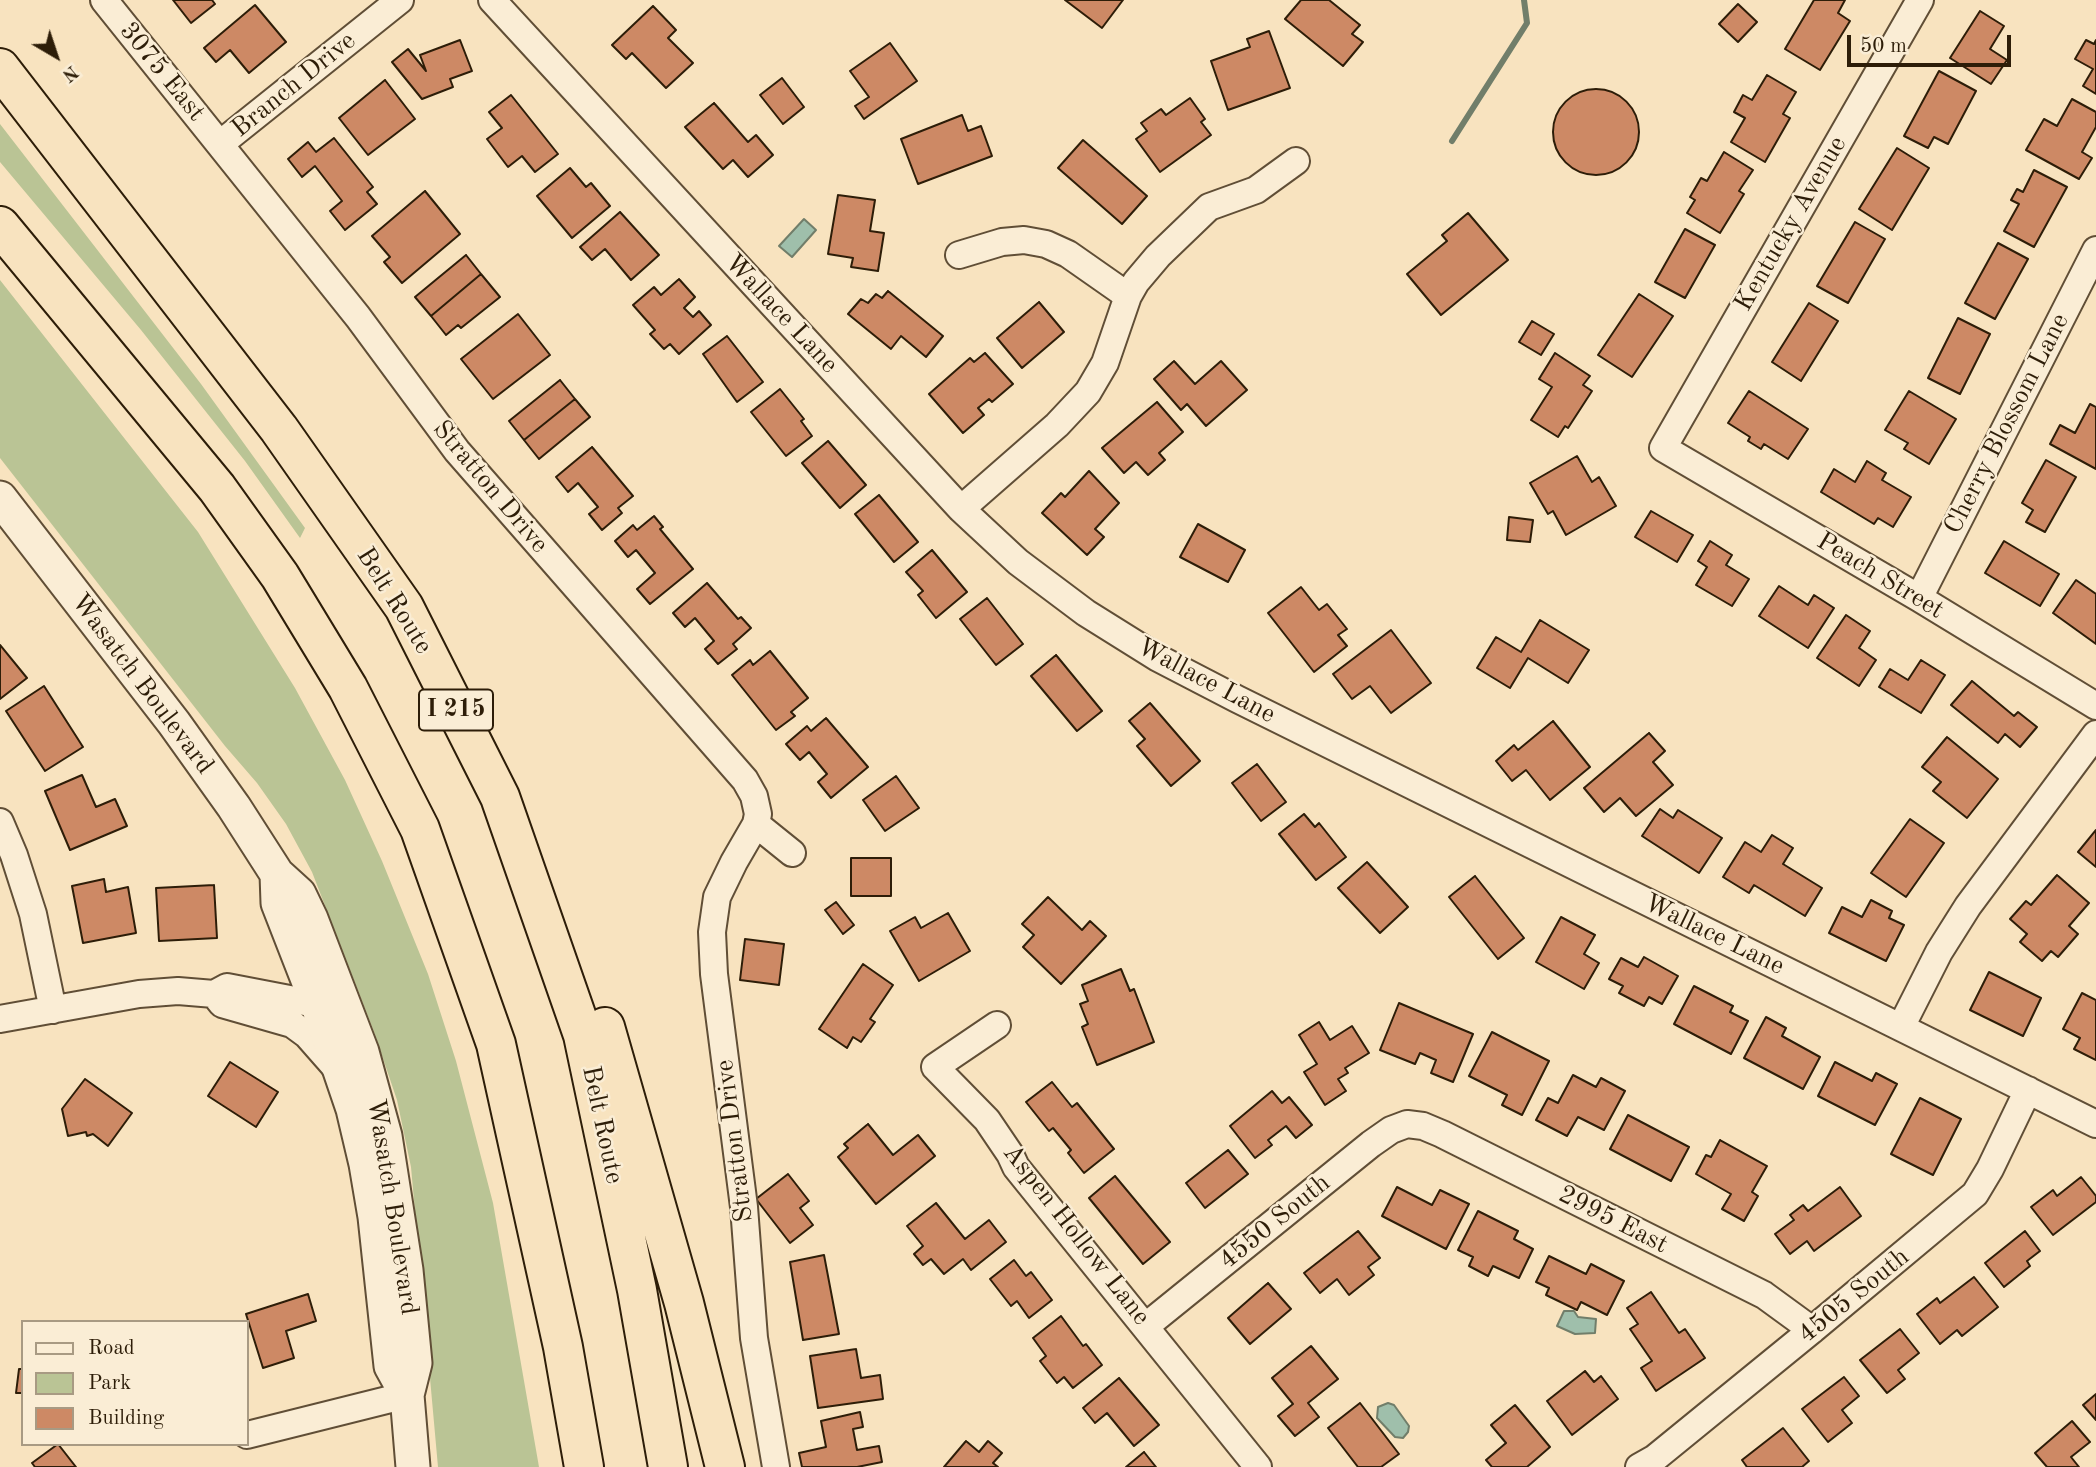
<!DOCTYPE html>
<style>
body{margin:0}
#map{position:relative;width:2096px;height:1467px;overflow:hidden;background:#f8e3bf;font-family:"Old Standard TT",serif}
canvas{display:block}
.legend{position:absolute;left:21px;top:1320px;width:228px;height:126px;box-sizing:border-box;background:#faedd5;border:2px solid #a89a83;margin:0;padding:9px 12px;list-style:none;font-size:21px;color:#2d1d08}
.legend li{display:flex;align-items:center;gap:14px;height:35px}
.legend b{width:35px;border:2px solid #a89a83}
.north{position:absolute;left:21px;top:21px;width:70px;height:70px;-webkit-text-stroke:5px #faedd5;paint-order:stroke;rotate:141deg;font-size:19px;font-weight:700;line-height:28px;text-align:center;color:#2d1d08}
.north::after{content:'';display:block;margin:auto;width:24px;height:32px;background:#2d1d08;clip-path:polygon(50% 0,100% 100%,50% 72%,0 100%)}
.scale{position:absolute;left:1847px;top:35px;width:164px;height:32px;box-sizing:border-box;border:4px solid #2d1d08;border-top:0;padding-left:9px;font-size:21px;line-height:24px;white-space:nowrap;color:#2d1d08;-webkit-text-stroke:5px #faedd5;paint-order:stroke}
</style>
<div id="map">
<canvas width="2096" height="1467"></canvas>
<ul class="legend">
<li><b style="height:9px;background:#faedd5"></b>Road</li>
<li><b style="height:19px;background:#bac495"></b>Park</li>
<li><b style="height:19px;background:#cd8965"></b>Building</li>
</ul>
<div class="north">N</div>
<div class="scale">50 m</div>
</div>
<script>
const ctx = document.querySelector('canvas').getContext('2d');
ctx.lineJoin = 'round';
function fill(path, color) {
  ctx.fillStyle = color;
  ctx.fill(path, 'evenodd');
}
function poly(rows) {
  const path = new Path2D();
  for (const r of rows) {
    if (r.length === 3) {
      path.moveTo(r[0] + r[2], r[1]);
      path.arc(r[0], r[1], r[2], 0, 2 * Math.PI);
      continue;
    }
    path.moveTo(r[0], r[1]);
    for (let i = 2; i < r.length; i += 2) path.lineTo(r[i], r[i + 1]);
  }
  return path;
}
function strokePath(path, color, width, dash) {
  ctx.strokeStyle = color;
  ctx.lineWidth = width;
  ctx.lineCap = dash ? 'butt' : 'round';
  ctx.setLineDash(dash || []);
  ctx.stroke(path);
}
function write(font, color, halo, rows, align = 'center') {
  ctx.font = font + ' "Old Standard TT",serif';
  ctx.lineWidth = 5;
  ctx.setLineDash([]);
  ctx.textBaseline = 'middle';
  ctx.strokeStyle = halo;
  ctx.fillStyle = color;
  for (const [text, x, y, turn = 0] of rows) {
    ctx.save();
    ctx.translate(x, y);
    ctx.rotate((+turn || 0) * Math.PI / 180);
    ctx.textAlign = isNaN(turn) ? turn : align;
    if (halo) ctx.strokeText(text, 0, 0);
    ctx.fillText(text, 0, 0);
    ctx.restore();
  }
}
const green = poly([
 [0,124,201,384,305,528,300,538,245,461,141,330,0,162],
 [0,280,198,532,295,688,345,780,382,861,428,974,456,1061,493,1203,539,1467,438,1467,411,1167,397,1100,374,1032,312,872,286,824,257,783,225,746,0,458]
]);
const water = poly([
 [804,219,816,230,792,257,779,246,804,219],
 [1564,1311,1574,1311,1578,1317,1596,1319,1595,1333,1575,1334,1557,1326,1564,1311],
 [1388,1403,1394,1405,1409,1426,1408,1432,1403,1438,1395,1437,1377,1418,1378,1407,1388,1403]
]);
const stream = poly([
 [1452,141,1527,23,1524,0]
]);
const building = poly([
 [173,0,212,0,215,4,191,23,173,0],
 [1065,0,1123,0,1102,28,1065,0],
 [1301,0,1329,0,1360,25,1352,34,1363,42,1343,66,1285,19,1301,0],
 [1814,0,1845,0,1838,13,1850,21,1820,70,1785,49,1814,0],
 [1738,4,1757,22,1738,42,1719,24,1738,4],
 [255,5,286,42,249,73,230,50,216,62,204,48,255,5],
 [653,6,676,30,668,38,693,63,666,88,632,53,626,59,612,45,653,6],
 [1980,11,2004,26,1990,49,2007,60,1991,84,1950,58,1980,11],
 [1269,31,1290,88,1228,110,1211,61,1250,47,1247,39,1269,31],
 [460,40,472,71,450,79,453,87,422,99,392,62,408,49,426,71,420,55,460,40],
 [2086,40,2094,44,2096,40,2096,94,2083,86,2093,69,2075,59,2086,40],
 [890,43,917,81,864,119,855,106,869,97,850,71,890,43],
 [1939,71,1976,91,1948,144,1934,137,1928,148,1904,136,1939,71],
 [1767,75,1796,92,1783,114,1790,118,1765,162,1731,142,1745,118,1734,112,1743,95,1752,100,1767,75],
 [782,78,804,107,783,124,760,95,782,78],
 [385,80,415,119,368,155,339,118,385,80],
 [1596,132,43],
 [511,95,558,154,535,172,522,156,508,167,487,139,502,128,489,112,511,95],
 [1190,98,1205,119,1201,122,1211,135,1160,172,1136,139,1147,131,1141,123,1161,109,1166,115,1190,98],
 [2072,99,2096,112,2096,127,2082,152,2092,158,2079,179,2026,150,2044,119,2057,126,2072,99],
 [714,103,748,142,756,135,773,155,748,177,733,160,723,169,685,127,714,103],
 [962,115,968,131,981,126,992,156,918,184,901,139,962,115],
 [334,138,373,187,367,192,377,204,345,230,330,211,342,201,315,166,302,177,288,159,308,142,316,152,334,138],
 [1083,140,1147,196,1122,224,1058,168,1083,140],
 [1897,148,1929,168,1892,230,1859,209,1897,148],
 [1724,152,1753,170,1739,191,1744,194,1720,233,1687,213,1695,200,1690,197,1701,178,1707,181,1724,152],
 [570,168,586,187,591,183,610,206,572,238,537,196,570,168],
 [2034,170,2067,187,2034,247,2004,231,2019,204,2011,200,2017,189,2023,192,2034,170],
 [425,191,460,234,402,283,384,262,390,257,372,236,425,191],
 [838,195,875,200,870,231,884,233,878,271,851,267,853,258,828,254,838,195],
 [620,212,659,255,631,280,605,249,592,260,580,247,620,212],
 [1468,213,1508,260,1441,315,1407,274,1447,241,1442,235,1468,213],
 [1855,222,1885,239,1848,303,1817,286,1855,222],
 [1685,229,1715,245,1685,298,1655,282,1685,229],
 [1998,243,2028,259,1995,319,1965,303,1998,243],
 [466,255,481,274,431,316,415,297,466,255],
 [481,274,500,297,461,328,458,325,446,335,431,316,481,274],
 [679,279,695,297,684,308,693,317,699,311,711,325,679,354,670,344,664,349,650,334,655,330,633,305,654,287,661,295,679,279],
 [888,291,943,336,926,357,901,336,891,349,848,314,861,299,868,303,876,294,882,298,888,291],
 [1639,294,1673,316,1632,377,1598,355,1639,294],
 [1039,302,1064,332,1022,368,997,338,1039,302],
 [1809,303,1838,321,1801,381,1772,362,1809,303],
 [518,314,550,355,493,399,461,359,518,314],
 [1958,318,1990,334,1960,394,1928,378,1958,318],
 [1532,321,1554,334,1541,355,1519,342,1532,321],
 [727,336,763,382,737,402,703,354,727,336],
 [985,353,1013,384,992,402,989,399,978,408,984,415,963,433,929,394,970,358,974,362,985,353],
 [1555,353,1590,376,1583,385,1592,391,1568,428,1565,426,1558,437,1531,420,1552,387,1539,379,1555,353],
 [1174,361,1195,384,1221,361,1247,390,1206,426,1187,404,1181,410,1154,379,1174,361],
 [560,380,575,399,524,440,509,421,560,380],
 [780,389,804,419,801,421,812,436,786,456,751,412,780,389],
 [1749,391,1808,429,1788,459,1764,444,1761,449,1748,441,1750,437,1728,423,1749,391],
 [1909,391,1956,419,1929,464,1904,449,1908,443,1885,430,1909,391],
 [575,399,590,417,539,459,524,440,575,399],
 [1157,402,1183,432,1159,453,1165,460,1148,475,1136,462,1124,473,1102,448,1157,402],
 [2090,404,2096,407,2096,469,2050,444,2060,425,2075,433,2090,404],
 [828,441,866,485,840,508,802,463,828,441],
 [592,447,633,496,618,508,622,513,602,530,589,514,598,507,578,483,568,492,556,477,592,447],
 [1577,456,1592,482,1599,477,1616,506,1566,535,1553,511,1548,514,1530,483,1577,456],
 [2046,460,2076,477,2045,532,2026,522,2033,510,2022,503,2046,460],
 [1867,461,1886,473,1882,480,1911,497,1893,527,1878,518,1874,524,1821,492,1834,469,1855,482,1867,461],
 [1089,471,1119,503,1095,529,1104,537,1087,555,1042,513,1061,493,1065,497,1089,471],
 [879,495,918,542,894,562,855,514,879,495],
 [1651,511,1693,535,1677,562,1635,537,1651,511],
 [654,516,663,527,660,529,693,569,650,604,637,589,655,573,636,550,628,557,615,541,633,525,637,530,654,516],
 [1509,517,1533,520,1530,542,1507,540,1509,517],
 [1198,524,1245,550,1228,582,1180,557,1198,524],
 [1710,541,1732,555,1726,565,1749,579,1732,606,1696,585,1707,567,1698,561,1710,541],
 [2004,541,2059,574,2040,606,1985,573,2004,541],
 [932,550,967,592,936,618,918,595,923,591,906,572,932,550],
 [2076,580,2096,594,2096,644,2053,613,2076,580],
 [707,583,738,619,741,617,751,628,733,644,737,649,718,664,705,649,714,641,695,618,685,627,673,613,707,583],
 [1779,586,1808,605,1814,595,1834,608,1808,648,1759,616,1779,586],
 [1301,587,1319,610,1327,604,1347,629,1338,635,1347,646,1314,672,1268,613,1301,587],
 [987,598,1023,644,996,665,960,619,987,598],
 [1846,615,1870,631,1859,648,1876,660,1859,686,1817,658,1846,615],
 [1540,620,1589,650,1568,683,1528,658,1510,688,1477,668,1496,637,1521,652,1540,620],
 [1391,630,1431,683,1391,713,1370,686,1352,699,1333,674,1391,630],
 [0,645,27,678,0,699,0,645],
 [770,651,808,698,791,712,795,716,776,730,732,675,750,660,753,665,770,651],
 [1056,655,1102,711,1077,731,1031,676,1056,655],
 [1921,660,1945,675,1921,713,1879,687,1890,669,1908,680,1921,660],
 [1972,681,2014,716,2018,712,2037,727,2020,747,2005,734,1998,743,1951,705,1972,681],
 [44,686,83,747,45,771,6,711,44,686],
 [1150,703,1200,761,1171,786,1137,746,1145,739,1129,721,1150,703],
 [826,718,868,767,831,798,818,782,827,774,809,752,800,760,786,744,807,726,811,731,826,718],
 [1553,721,1590,767,1550,800,1526,770,1512,781,1496,761,1514,745,1518,750,1553,721],
 [1649,733,1665,751,1653,762,1673,785,1636,816,1620,798,1604,812,1584,788,1649,733],
 [1947,737,1998,779,1967,818,1933,791,1941,782,1922,767,1947,737],
 [1257,764,1286,802,1261,821,1232,783,1257,764],
 [82,775,96,807,115,799,127,826,70,850,45,791,82,775],
 [896,776,919,808,885,831,863,800,896,776],
 [1660,809,1673,818,1678,810,1722,838,1699,873,1642,836,1660,809],
 [1304,814,1315,827,1319,823,1346,857,1316,880,1279,834,1304,814],
 [1910,819,1944,843,1906,897,1871,873,1910,819],
 [2096,830,2096,867,2078,852,2096,830],
 [1772,835,1793,848,1783,864,1822,888,1805,916,1754,885,1749,893,1723,877,1745,842,1761,852,1772,835],
 [851,858,891,858,891,896,851,896,851,858],
 [1367,862,1408,907,1380,933,1338,888,1367,862],
 [2057,875,2089,903,2069,926,2078,934,2058,957,2051,951,2042,961,2020,942,2027,934,2010,919,2026,901,2031,905,2057,875],
 [1475,876,1524,938,1498,959,1449,897,1475,876],
 [104,879,106,892,128,887,136,933,83,943,72,886,104,879],
 [214,885,217,938,159,941,156,888,214,885],
 [1048,897,1082,930,1090,921,1106,936,1061,984,1023,947,1034,935,1022,924,1048,897],
 [1871,900,1892,911,1889,918,1904,925,1886,961,1829,933,1842,907,1862,917,1871,900],
 [836,902,854,925,843,934,825,910,836,902],
 [948,913,970,951,919,981,890,931,915,917,921,928,948,913],
 [1561,917,1595,935,1584,954,1599,963,1584,989,1536,962,1561,917],
 [745,939,784,944,779,985,740,980,745,939],
 [1644,957,1678,976,1662,1004,1649,997,1644,1006,1619,993,1623,986,1609,979,1621,958,1638,967,1644,957],
 [863,964,893,985,870,1019,875,1022,861,1042,853,1037,847,1048,819,1029,863,964],
 [1121,969,1130,991,1134,989,1154,1042,1097,1065,1082,1027,1088,1024,1080,1004,1088,1001,1082,985,1121,969],
 [1989,972,2041,998,2023,1036,1970,1010,1989,972],
 [1694,986,1733,1006,1730,1012,1748,1021,1731,1054,1674,1024,1694,986],
 [2082,993,2096,1000,2096,1060,2074,1049,2080,1038,2063,1029,2082,993],
 [1399,1003,1473,1034,1453,1082,1431,1073,1436,1060,1420,1053,1415,1064,1380,1050,1399,1003],
 [1766,1017,1786,1028,1782,1036,1820,1057,1803,1089,1744,1058,1766,1017],
 [1319,1022,1330,1040,1352,1026,1369,1053,1345,1068,1348,1073,1338,1079,1346,1091,1325,1105,1304,1072,1317,1064,1299,1035,1319,1022],
 [1492,1032,1549,1061,1522,1115,1502,1105,1507,1095,1469,1076,1492,1032],
 [230,1062,278,1092,256,1127,208,1096,230,1062],
 [1835,1062,1872,1081,1876,1073,1897,1084,1875,1125,1818,1096,1835,1062],
 [1573,1075,1596,1087,1601,1078,1625,1091,1604,1130,1578,1117,1567,1136,1536,1120,1548,1098,1558,1103,1573,1075],
 [85,1079,132,1113,108,1146,93,1134,87,1136,86,1132,68,1136,62,1109,85,1079],
 [1052,1082,1072,1107,1077,1103,1114,1149,1084,1173,1068,1153,1071,1150,1053,1128,1049,1131,1026,1102,1052,1082],
 [1272,1091,1282,1103,1289,1097,1312,1125,1296,1138,1286,1126,1268,1140,1272,1145,1255,1158,1230,1126,1272,1091],
 [1920,1098,1961,1119,1933,1175,1891,1154,1920,1098],
 [1628,1115,1689,1147,1671,1181,1610,1149,1628,1115],
 [868,1124,893,1155,918,1135,935,1156,876,1204,838,1157,848,1148,844,1144,868,1124],
 [1720,1140,1767,1166,1752,1192,1758,1196,1744,1221,1722,1209,1731,1194,1696,1174,1706,1155,1711,1157,1720,1140],
 [1228,1150,1248,1174,1205,1208,1186,1183,1228,1150],
 [788,1174,809,1201,800,1208,813,1225,790,1243,756,1199,788,1174],
 [1115,1176,1170,1242,1143,1264,1089,1198,1115,1176],
 [2081,1177,2096,1196,2096,1202,2053,1235,2031,1207,2053,1190,2057,1196,2081,1177],
 [1397,1187,1432,1205,1440,1190,1469,1204,1446,1249,1382,1216,1397,1187],
 [1840,1187,1861,1216,1814,1251,1807,1241,1790,1254,1775,1234,1794,1220,1790,1215,1803,1205,1808,1211,1840,1187],
 [936,1203,965,1239,989,1220,1006,1242,971,1270,963,1259,944,1274,931,1259,923,1265,914,1254,923,1246,907,1226,936,1203],
 [1478,1211,1518,1231,1514,1239,1533,1249,1519,1278,1493,1266,1488,1276,1469,1266,1473,1257,1458,1250,1478,1211],
 [1358,1231,1380,1258,1368,1267,1374,1275,1349,1295,1337,1279,1320,1293,1304,1273,1358,1231],
 [2025,1231,2040,1251,2027,1261,2030,1266,2004,1287,1985,1263,2025,1231],
 [824,1255,839,1334,803,1340,790,1262,824,1255],
 [1549,1256,1586,1274,1591,1264,1624,1281,1607,1315,1581,1302,1577,1310,1546,1295,1549,1288,1536,1282,1549,1256],
 [1014,1260,1026,1276,1031,1272,1052,1300,1029,1318,1017,1301,1011,1306,990,1279,1014,1260],
 [1974,1277,1998,1307,1962,1336,1957,1330,1940,1344,1917,1314,1937,1298,1940,1303,1974,1277],
 [1268,1283,1291,1309,1250,1344,1228,1318,1268,1283],
 [1651,1292,1679,1333,1685,1329,1705,1358,1656,1391,1641,1368,1652,1361,1630,1329,1638,1324,1627,1308,1651,1292],
 [308,1294,316,1321,286,1331,294,1358,263,1368,246,1314,308,1294],
 [1061,1316,1083,1346,1086,1344,1102,1365,1073,1388,1064,1377,1057,1383,1040,1361,1046,1356,1033,1338,1061,1316],
 [1900,1329,1919,1353,1898,1370,1905,1379,1887,1393,1860,1360,1900,1329],
 [1311,1346,1338,1379,1308,1403,1319,1417,1295,1436,1278,1416,1293,1404,1272,1378,1311,1346],
 [856,1349,861,1378,880,1375,883,1399,818,1408,810,1356,856,1349],
 [19,1369,23,1369,23,1393,16,1393,19,1369],
 [1585,1371,1594,1382,1601,1376,1618,1399,1572,1435,1547,1401,1585,1371],
 [1844,1377,1859,1396,1842,1410,1852,1423,1828,1442,1802,1409,1844,1377],
 [1119,1378,1159,1425,1134,1446,1107,1413,1095,1423,1083,1408,1119,1378],
 [2096,1394,2096,1420,2083,1405,2096,1394],
 [1360,1403,1399,1454,1381,1467,1358,1467,1328,1428,1360,1403],
 [1515,1405,1550,1447,1527,1467,1492,1467,1486,1460,1506,1443,1491,1425,1515,1405],
 [860,1412,863,1427,853,1429,857,1450,879,1446,882,1462,857,1467,802,1467,799,1453,826,1447,821,1421,860,1412],
 [2072,1421,2090,1442,2071,1457,2079,1467,2047,1467,2035,1453,2072,1421],
 [1783,1428,1809,1461,1802,1467,1747,1467,1742,1460,1783,1428],
 [966,1441,979,1452,988,1441,1002,1453,993,1463,998,1467,944,1467,966,1441],
 [58,1444,76,1467,35,1467,32,1463,58,1444],
 [1144,1452,1156,1467,1126,1467,1144,1452]
]);
const minor = poly([
 [104,0,358,317,457,451,745,780,754,796,758,814,756,824,734,862,717,897,712,932,714,974,744,1207,754,1338,776,1467],
 [492,0,961,509,1018,562,1086,613,1158,658,1237,699,2096,1124],
 [1920,0,1663,448,1919,598,2096,706],
 [220,144,400,0],
 [959,255,1002,242,1024,240,1046,244,1068,254,1128,296],
 [961,509,1057,425,1088,392,1105,363,1128,296,1136,282,1158,256,1209,207,1256,190,1296,161],
 [1919,598,2096,250],
 [0,822,14,855,33,914,53,1010],
 [756,824,792,853],
 [214,994,222,1004,292,1024,307,1035,336,1068],
 [0,1019,139,994,178,991,214,994,227,987,331,1007],
 [997,1025,935,1067,987,1120,1010,1154,1016,1167,1258,1467],
 [1901,1027,1939,952,1968,906,2096,734],
 [1146,1326,1371,1144,1391,1130,1407,1124,1423,1126,1442,1134,1764,1295,1812,1330],
 [247,1435,407,1395],
 [1639,1467,1655,1458,1812,1330,1975,1194,1990,1169,2028,1090]
]);
const tertiary = poly([
 [0,498,174,723,234,807,277,874,299,894,311,919,362,1052,385,1136,406,1270,415,1363,407,1395,413,1467],
 [277,874,278,903,317,1003,353,1109,366,1164,375,1217,391,1366,407,1395]
]);
const motorway = poly([
 [0,68,279,429,404,607,500,797,583,1035,637,1290,668,1467],
 [0,226,217,488,280,576,348,688,420,829,496,1044,563,1347,584,1467],
 [605,1027,684,1303,725,1467]
]);
const shields = [
 [456,710,74]
];
const shieldNames = [
 ["I 215",456,710]
];
const streetNames = [
 ["3075 East",162,72,51],
 ["Branch Drive",294,85,-39],
 ["Kentucky Avenue",1791,224,-60],
 ["Wallace Lane",781,314,47],
 ["Cherry Blossom Lane",2007,424,-63],
 ["Stratton Drive",490,487,50],
 ["Peach Street",1880,576,31],
 ["Belt Route",394,601,58],
 ["Wallace Lane",1206,681,28],
 ["Wasatch Boulevard",142,684,53],
 ["Wallace Lane",1714,935,26],
 ["Belt Route",602,1125,78],
 ["Stratton Drive",735,1141,-97],
 ["Wasatch Boulevard",392,1207,81],
 ["2995 East",1613,1220,27],
 ["4550 South",1275,1222,-39],
 ["Aspen Hollow Lane",1076,1235,52],
 ["4505 South",1854,1296,-39]
];
fill(green, '#bac495');
fill(water, '#9fbfab');
strokePath(water, '#717e6a', 2);
strokePath(stream, '#717e6a', 6);
fill(building, '#cd8965');
strokePath(building, '#2d1d08', 2);
strokePath(minor, '#604e36', 30);
strokePath(tertiary, '#604e36', 37);
strokePath(motorway, '#2d1d08', 42);
strokePath(minor, '#faedd5', 26);
strokePath(tertiary, '#faedd5', 33);
strokePath(motorway, '#f8e3bf', 38);
for (const [x, y, w] of shields) {
  const box = new Path2D();
  box.roundRect(x - w / 2, y - 20.5, w, 41, 5);
  ctx.fillStyle = '#faedd5';
  ctx.fill(box);
  strokePath(box, '#2d1d08', 2);
}
write('bold 24px', '#2d1d08', null, shieldNames);
write('26px', '#2d1d08', '#faedd5', streetNames);
</script>
